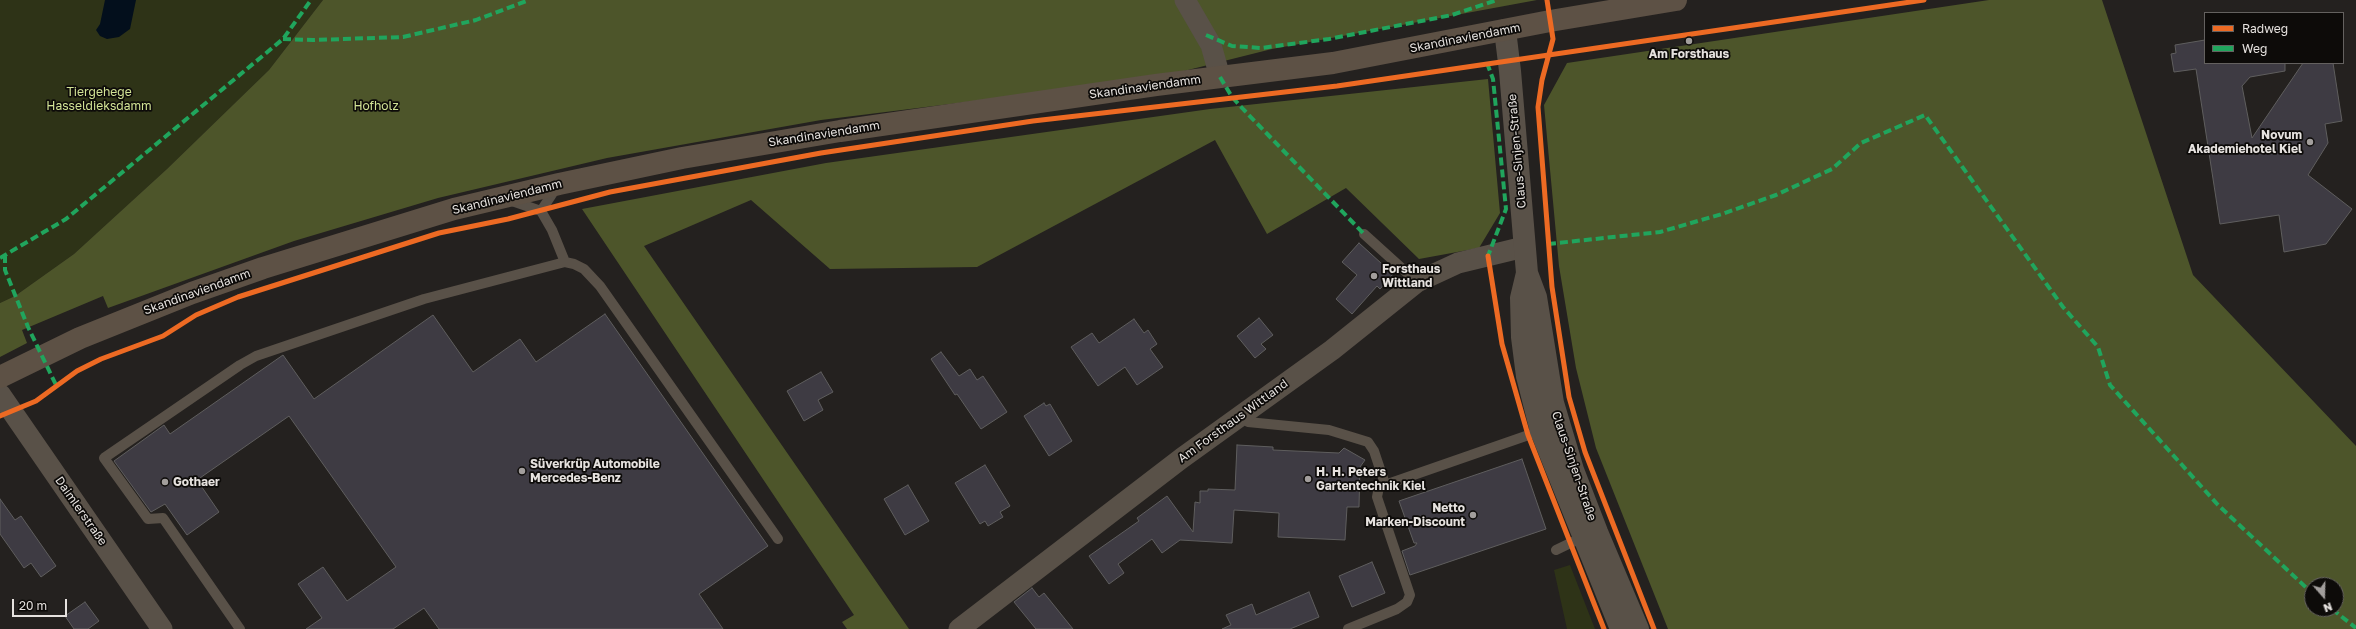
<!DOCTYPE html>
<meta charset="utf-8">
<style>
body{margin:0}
#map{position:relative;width:2356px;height:629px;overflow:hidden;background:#24211f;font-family:"Golos Text",sans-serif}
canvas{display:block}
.legend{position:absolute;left:2204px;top:12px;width:140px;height:52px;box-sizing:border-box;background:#0d0b09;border:1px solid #64615f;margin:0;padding:5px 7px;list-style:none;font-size:12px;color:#e6e2df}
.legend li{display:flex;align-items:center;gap:8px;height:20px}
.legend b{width:20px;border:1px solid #64615f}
.north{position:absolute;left:2304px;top:577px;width:40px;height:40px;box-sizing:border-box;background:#0d0b09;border:1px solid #64615f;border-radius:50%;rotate:160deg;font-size:11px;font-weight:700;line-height:16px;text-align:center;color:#e6e2df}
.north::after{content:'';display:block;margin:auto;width:14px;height:18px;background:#a29e9c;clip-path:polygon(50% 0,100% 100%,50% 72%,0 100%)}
.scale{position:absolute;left:12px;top:599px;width:55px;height:18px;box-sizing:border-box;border:2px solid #e6e2df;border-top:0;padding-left:5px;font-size:12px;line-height:14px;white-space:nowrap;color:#e6e2df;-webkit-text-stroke:3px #0d0b09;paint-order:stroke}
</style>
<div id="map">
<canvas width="2356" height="629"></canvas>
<ul class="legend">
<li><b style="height:5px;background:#ed6a23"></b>Radweg</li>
<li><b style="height:5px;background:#20a55d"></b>Weg</li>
</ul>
<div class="north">N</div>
<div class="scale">20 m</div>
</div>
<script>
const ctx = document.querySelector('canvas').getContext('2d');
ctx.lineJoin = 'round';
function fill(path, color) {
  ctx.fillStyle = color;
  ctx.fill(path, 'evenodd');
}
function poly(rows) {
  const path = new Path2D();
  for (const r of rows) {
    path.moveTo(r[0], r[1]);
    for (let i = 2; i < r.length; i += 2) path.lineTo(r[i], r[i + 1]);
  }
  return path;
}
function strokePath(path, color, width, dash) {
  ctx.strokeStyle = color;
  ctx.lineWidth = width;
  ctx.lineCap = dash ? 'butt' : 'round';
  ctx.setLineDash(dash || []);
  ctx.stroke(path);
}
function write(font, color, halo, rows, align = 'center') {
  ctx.font = font + ' "Golos Text",sans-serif';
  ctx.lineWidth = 3.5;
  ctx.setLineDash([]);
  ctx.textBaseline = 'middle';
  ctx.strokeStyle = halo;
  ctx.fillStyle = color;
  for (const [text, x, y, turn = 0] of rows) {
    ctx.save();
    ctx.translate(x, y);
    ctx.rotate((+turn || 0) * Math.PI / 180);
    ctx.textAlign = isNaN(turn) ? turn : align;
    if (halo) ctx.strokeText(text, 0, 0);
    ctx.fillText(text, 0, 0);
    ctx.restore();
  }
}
const green = poly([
 [0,0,323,0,269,70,167,169,74,254,15,296,0,303],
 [1570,565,1595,629,1567,629,1554,570]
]);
const forest = poly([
 [323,0,1537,0,1272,49,1152,79,821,120,607,158,438,198,294,241,108,308,103,296,22,330,27,343,0,357,0,303,15,296,74,254,167,169,269,70],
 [1989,0,2102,0,2193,275,2356,446,2356,629,1668,629,1596,448,1576,368,1559,266,1544,105,1567,63],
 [2312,585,2336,585,2336,609,2312,609],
 [1488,79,1500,213,1479,248,1419,259,1346,188,1267,234,1215,140,977,267,830,269,751,200,644,246,909,629,847,629,842,622,854,615,582,209,826,163,1210,109]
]);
const water = poly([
 [105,0,136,0,130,29,119,37,107,39,100,36,96,30,100,24]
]);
const building = poly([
 [2205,40,2205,63,2285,63,2285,71,2250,77,2242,86,2252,138,2303,63,2333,63,2342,121,2325,124,2328,143,2308,175,2352,209,2326,244,2284,252,2279,215,2220,224,2196,69,2174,72,2171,54,2176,53,2175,45,2205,40],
 [1359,243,1393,274,1380,289,1377,286,1352,314,1336,299,1357,275,1342,262,1359,243],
 [605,314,768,546,699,594,723,629,439,629,424,608,393,629,306,629,322,618,298,584,323,567,347,601,396,567,289,416,197,480,219,512,187,535,165,504,151,512,114,461,164,425,170,434,283,355,314,399,433,315,473,372,520,339,536,362,605,314],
 [1259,318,1273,335,1261,344,1266,349,1255,358,1237,336,1259,318],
 [1134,319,1144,333,1148,330,1157,344,1150,349,1163,367,1137,385,1125,367,1098,386,1071,347,1092,333,1099,343,1134,319],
 [941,352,959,376,970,369,977,380,983,376,1007,412,981,429,957,394,955,395,931,359,941,352],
 [821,372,833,392,818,400,823,410,804,421,787,391,821,372],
 [1044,403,1046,406,1050,404,1072,441,1049,456,1024,416,1044,403],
 [1237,445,1273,447,1273,450,1339,453,1344,448,1365,460,1360,467,1359,507,1347,507,1345,540,1278,537,1279,513,1234,510,1232,543,1180,540,1162,553,1152,539,1118,564,1124,573,1109,584,1089,556,1139,521,1137,518,1167,496,1193,532,1195,502,1200,503,1200,491,1208,491,1208,489,1235,490,1237,445],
 [1522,459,1546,529,1410,575,1402,551,1415,546,1417,543,1414,543,1399,501,1522,459],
 [985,465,1010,506,1000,512,1003,517,988,526,985,521,980,524,955,483,985,465],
 [908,485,929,521,905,535,884,499,908,485],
 [0,499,15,520,21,516,56,566,41,577,31,563,24,568,0,534,0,499],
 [1372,562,1385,593,1352,607,1339,576,1372,562],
 [1032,588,1039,597,1044,593,1073,629,1036,629,1014,602,1032,588],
 [1309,592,1319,617,1290,629,1222,629,1231,625,1226,615,1252,604,1256,615,1309,592],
 [85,602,99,621,88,629,74,629,65,616,85,602]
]);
const service = poly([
 [509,200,541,211,552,230,565,262],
 [541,211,556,188],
 [1364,234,1417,282],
 [1242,414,1248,422,1329,430,1368,442,1374,451,1385,484],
 [1556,550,1585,536],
 [240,629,163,518,148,519,104,458,240,365,256,356,424,299,565,262,574,264,584,269,600,286,778,539],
 [1348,629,1397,609,1407,602,1410,595,1377,497,1379,487,1543,430]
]);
const minor = poly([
 [1185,0,1211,45,1220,77],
 [0,394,162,629],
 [959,629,1182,458,1332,350,1417,282,1458,263,1524,247]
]);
const tertiary = poly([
 [1505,30,1510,71,1527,273,1536,297,1553,403,1573,470,1597,532,1638,629],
 [1527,273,1521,298,1522,337,1527,376,1541,431,1621,629]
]);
const secondary = poly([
 [0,377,80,338,192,293,263,268,454,209,559,184,682,158,840,131,1156,85,1333,63,1550,21,1676,0]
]);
const quiet = poly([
 [1206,35,1232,46,1261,48,1329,39,1452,15,1497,0],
 [283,39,313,40,403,37,476,20,529,0],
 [1487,63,1493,79,1506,209,1488,256,1488,260],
 [1220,77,1232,97,1244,110,1364,234],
 [1548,244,1660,232,1722,214,1776,195,1832,169,1861,143,1925,115,2063,307,2098,347,2110,385,2218,505,2312,593],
 [5,255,5,270,28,327,56,385],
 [0,258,66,219,283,39,311,0],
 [2332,609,2356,628]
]);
const cycleway = poly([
 [1547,0,1553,39,1542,80,1538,107,1552,287,1569,397,1585,452,1654,629],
 [1488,256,1502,344,1528,435,1604,629],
 [0,416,36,401,77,371,101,359,163,336,196,315,238,297,439,233,508,219,610,192,821,153,1033,121,1337,86,1924,0]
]);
const markers = [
 [1689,41,4,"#a29e9c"],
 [2310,142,4,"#a29e9c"],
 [1374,276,4,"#a29e9c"],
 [522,471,4,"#a29e9c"],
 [1308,479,4,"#a29e9c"],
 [165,482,4,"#a29e9c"],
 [1473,515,4,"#a29e9c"]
];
const streetNames = [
 ["Skandinaviendamm",1465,38,-11],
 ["Skandinaviendamm",1145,87,-8],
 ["Skandinaviendamm",824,134,-9],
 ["Claus-Sinjen-Straße",1517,151,-95],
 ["Skandinaviendamm",507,197,-14],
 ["Skandinaviendamm",197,292,-20],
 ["Am Forsthaus Wittland",1233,421,-36],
 ["Claus-Sinjen-Straße",1574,466,71],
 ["Daimlerstraße",81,511,55]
];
const poiNames = [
 ["Am Forsthaus",1689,54,"center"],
 ["Novum",2302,135,"right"],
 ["Akademiehotel Kiel",2302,149,"right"],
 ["Forsthaus",1382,269],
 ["Wittland",1382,283],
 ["Süverkrüp Automobile",530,464],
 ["Mercedes-Benz",530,478],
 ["H. H. Peters",1316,472],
 ["Gartentechnik Kiel",1316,486],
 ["Gothaer",173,482],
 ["Netto",1465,508,"right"],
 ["Marken-Discount",1465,522,"right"]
];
const parkNames = [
 ["Tiergehege",99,92],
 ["Hasseldieksdamm",99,106],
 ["Hofholz",376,106]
];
fill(green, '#2e3317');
fill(forest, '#4d552a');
fill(water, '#030f1c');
fill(building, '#3e3b43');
strokePath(building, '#5f5e5e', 1);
strokePath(service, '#595148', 10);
strokePath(minor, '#595148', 21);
strokePath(tertiary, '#595148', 22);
strokePath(secondary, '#5d5145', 22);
strokePath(quiet, '#20a55d', 4, [8, 4]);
strokePath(cycleway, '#ed6a23', 5);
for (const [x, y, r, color] of markers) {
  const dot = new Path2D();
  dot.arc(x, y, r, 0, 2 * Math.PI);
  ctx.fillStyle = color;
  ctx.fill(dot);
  strokePath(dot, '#0d0b09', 1.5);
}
write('12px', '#e6e2df', '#0d0b09', streetNames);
write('bold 12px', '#e6e2df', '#0d0b09', poiNames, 'left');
write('12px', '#d2e395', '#0d0b09', parkNames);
</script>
